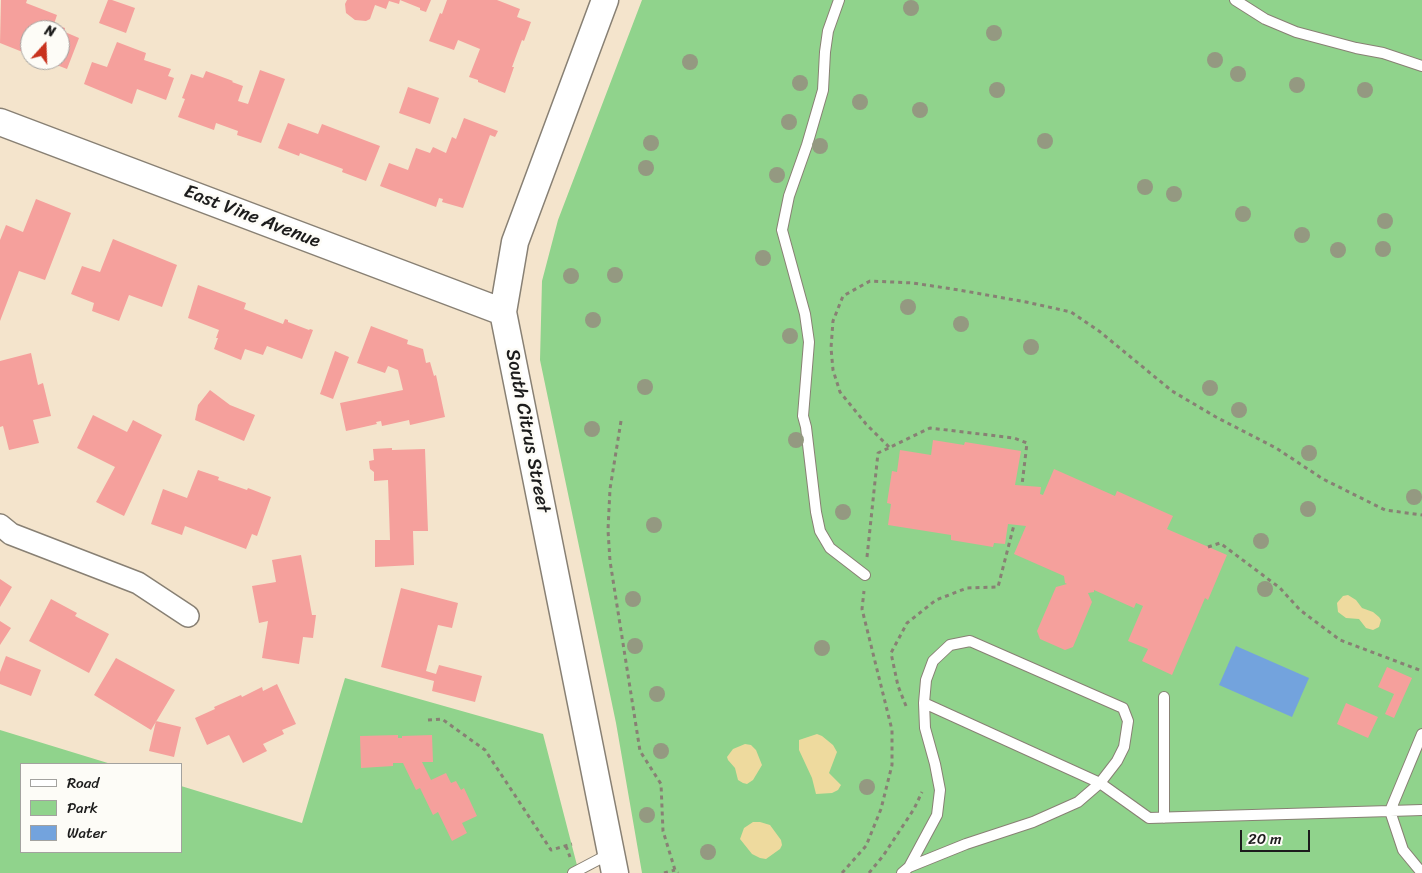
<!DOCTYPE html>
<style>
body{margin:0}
#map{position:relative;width:1422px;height:873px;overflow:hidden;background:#f4e4cc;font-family:Sriracha,sans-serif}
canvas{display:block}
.legend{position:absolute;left:20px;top:763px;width:162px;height:90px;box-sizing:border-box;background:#fdfcf7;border:1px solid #a3a29f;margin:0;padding:6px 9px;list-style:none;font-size:15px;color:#1c1c1c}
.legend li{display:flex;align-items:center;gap:10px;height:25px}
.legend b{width:25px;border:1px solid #a3a29f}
.north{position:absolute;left:20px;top:20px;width:50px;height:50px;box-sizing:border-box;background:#fdfcf7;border:1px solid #a3a29f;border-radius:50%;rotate:20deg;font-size:14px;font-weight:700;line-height:20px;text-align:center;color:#1c1c1c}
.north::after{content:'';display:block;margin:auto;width:18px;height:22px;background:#c8321e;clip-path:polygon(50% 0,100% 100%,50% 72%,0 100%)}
.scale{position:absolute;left:1240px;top:830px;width:70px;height:22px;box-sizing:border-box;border:2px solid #1c1c1c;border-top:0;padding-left:6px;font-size:15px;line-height:18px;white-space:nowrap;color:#1c1c1c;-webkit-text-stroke:4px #fdfcf7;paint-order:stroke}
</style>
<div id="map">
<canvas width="1422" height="873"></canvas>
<ul class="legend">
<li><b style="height:6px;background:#fff"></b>Road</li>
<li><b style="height:14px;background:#90d38c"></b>Park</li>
<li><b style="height:14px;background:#73a3dd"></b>Water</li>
</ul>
<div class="north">N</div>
<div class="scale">20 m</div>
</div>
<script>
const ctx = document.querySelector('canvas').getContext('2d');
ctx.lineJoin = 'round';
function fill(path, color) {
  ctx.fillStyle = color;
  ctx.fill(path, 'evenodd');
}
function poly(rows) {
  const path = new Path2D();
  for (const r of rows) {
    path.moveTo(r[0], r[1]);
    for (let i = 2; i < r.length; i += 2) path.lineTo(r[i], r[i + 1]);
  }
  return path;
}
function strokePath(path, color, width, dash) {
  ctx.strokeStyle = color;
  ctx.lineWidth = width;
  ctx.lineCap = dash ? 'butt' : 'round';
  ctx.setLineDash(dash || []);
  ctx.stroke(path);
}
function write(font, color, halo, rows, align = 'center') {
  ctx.font = font + ' Sriracha,sans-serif';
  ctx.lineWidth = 5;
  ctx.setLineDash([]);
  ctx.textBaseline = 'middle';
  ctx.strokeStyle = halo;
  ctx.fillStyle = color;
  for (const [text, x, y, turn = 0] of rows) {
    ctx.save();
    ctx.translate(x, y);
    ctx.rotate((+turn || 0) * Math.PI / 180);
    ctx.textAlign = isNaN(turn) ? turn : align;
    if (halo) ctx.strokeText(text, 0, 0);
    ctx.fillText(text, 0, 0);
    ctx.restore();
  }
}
const green = poly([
 [642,0,1422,0,1422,873,642,873,616,723,540,360,542,281,558,220],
 [345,678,543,734,579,873,0,873,0,730,111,764,21,764,21,852,181,852,181,786,302,823]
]);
const sand = poly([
 [1348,595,1356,600,1362,608,1373,612,1379,617,1381,620,1379,627,1373,630,1366,628,1359,619,1346,618,1338,612,1337,603,1343,596],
 [817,734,822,736,833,745,837,752,829,773,841,785,838,790,832,793,816,794,812,778,799,750,799,740],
 [745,744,751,745,756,750,762,765,753,780,747,784,743,783,738,780,735,768,728,760,727,757,733,749],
 [753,822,760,822,770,825,781,840,782,845,780,849,766,859,760,858,752,854,740,839,744,828]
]);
const water = poly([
 [1236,646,1309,678,1292,717,1219,685]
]);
const building = poly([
 [1,0,27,0,26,3,57,15,54,24,65,28,65,32,79,38,67,69,49,62,48,67,31,60,60,60,60,30,30,30,30,55,0,43],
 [108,0,112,0,135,8,126,33,99,23],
 [347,0,400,0,399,4,389,1,386,9,375,5,370,19,366,21,355,20,346,13,345,4],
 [400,0,431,0,426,12,420,10,420,8],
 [447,0,497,0,520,9,517,17,531,22,524,41,522,40,512,67,514,67,505,93,478,82,478,80,469,77,480,49,458,40,454,50,429,41,440,13,442,14],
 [117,42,146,53,144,60,171,69,168,76,174,78,166,100,137,89,132,104,84,84,92,62,107,67],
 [260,70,285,79,261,143,237,135,238,131,216,123,214,130,178,117,185,99,182,98,191,74,203,78,206,71,233,81,232,82,243,86,238,101,248,104],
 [408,87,439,98,430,124,399,113],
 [464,118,498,131,495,137,490,135,463,208,442,202,443,199,439,198,436,207,380,186,389,163,408,170,416,148,430,153,433,147,446,153,452,137,456,139],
 [288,123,318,134,322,124,380,146,366,181,342,172,343,169,300,153,299,156,278,148],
 [36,199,71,213,45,280,19,271,0,321,0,240,6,225,23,232],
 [113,239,177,265,162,307,129,295,119,321,92,311,94,303,71,294,82,266,100,272],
 [198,285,246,303,244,309,283,324,285,319,288,320,288,322,309,330,310,329,313,330,302,359,267,346,263,355,245,349,241,360,214,349,218,338,216,338,219,330,188,318],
 [371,326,408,340,407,344,423,349,426,363,430,362,434,376,436,375,445,417,410,425,409,420,382,426,381,421,376,422,377,424,346,431,340,403,403,390,398,370,388,366,385,373,357,363],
 [335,351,349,357,333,399,320,394],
 [31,353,38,385,43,383,51,416,33,420,39,443,9,450,3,426,0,427,0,361],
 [210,390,230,405,255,415,244,441,195,420,198,405],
 [93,415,127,432,133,420,162,435,124,516,96,502,115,467,77,448],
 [933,440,964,445,965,442,1021,451,1015,485,1041,487,1040,494,1043,495,1054,469,1115,496,1117,491,1173,516,1167,529,1227,555,1208,600,1205,598,1172,675,1142,661,1148,649,1128,641,1143,606,1136,603,1134,608,1094,590,1094,592,1088,593,1092,602,1073,647,1065,650,1040,639,1037,631,1056,587,1067,584,1065,583,1064,576,1014,554,1026,526,1008,524,1005,544,994,543,993,547,951,540,951,535,888,525,891,504,887,503,892,471,897,472,900,450,931,455],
 [392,448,392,450,425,449,428,531,413,531,414,565,375,567,375,540,390,540,388,480,374,481,374,472,370,469,369,461,374,460,373,449],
 [198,470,219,477,218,480,247,490,248,488,271,497,257,536,252,534,246,549,185,526,182,535,151,524,163,489,187,498],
 [301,555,312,615,316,615,313,638,303,637,299,664,262,658,268,621,259,623,252,586,276,582,272,560],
 [0,579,12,587,0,607],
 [401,588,458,603,452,628,438,625,426,671,436,674,439,665,482,676,475,702,432,691,434,681,381,667],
 [51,599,77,613,75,616,109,634,89,673,29,641],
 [0,621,11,628,0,645],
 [6,656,41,670,31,696,0,684,0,672],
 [116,658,175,690,151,730,94,695],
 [1387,667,1412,678,1394,718,1385,714,1394,694,1378,687],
 [277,684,296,724,282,730,284,734,263,744,267,751,243,763,229,735,207,745,195,718,215,709,214,707,241,695,242,697,262,687,263,691],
 [1346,703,1378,717,1368,738,1337,724],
 [156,721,181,727,174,757,149,751],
 [398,735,398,738,402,738,402,736,432,735,433,762,422,762,431,780,446,773,451,783,456,781,461,790,464,788,477,816,462,823,467,833,452,841,438,812,433,815,420,788,416,790,403,763,393,763,393,766,361,768,360,736]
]);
const path = poly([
 [621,421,610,489,608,530,610,561,640,751,661,784,663,831,675,870,678,873],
 [889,447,866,424,840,392,833,370,831,348,833,321,843,296,870,281,913,283,959,290,1026,302,1071,312,1099,331,1172,391,1216,417,1276,448,1323,479,1385,510,1422,515],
 [1208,547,1220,543,1280,588,1300,610,1340,640,1422,671],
 [867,557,878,453,930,428,1014,438,1027,443,1022,485],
 [906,706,898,686,891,653,907,623,936,600,967,588,998,587,1014,525],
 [428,720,442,719,485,750,551,850,572,844],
 [566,846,570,857],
 [664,873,675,870],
 [842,873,866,846,881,809,892,765,892,730,862,609,864,591],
 [869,873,883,856,914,809,922,792]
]);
const service = poly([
 [839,0,828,31,825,52,823,90,807,145,789,196,782,230,805,314,809,342,803,416,806,427,816,512,820,531,830,548,865,575],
 [1235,0,1265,19,1296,32,1356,48,1383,53,1422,66],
 [924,703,1100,783,1149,818,1390,811,1422,734],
 [1164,818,1164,697],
 [573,873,611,853],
 [902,873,909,867,937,815,940,790,935,764,925,728,924,703,926,680,933,661,950,645,970,641,1123,708,1128,721,1124,747,1117,761,1100,783,1078,802,1033,822,966,844,909,867],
 [1422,873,1403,850,1390,811,1422,810]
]);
const minor = poly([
 [0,525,11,534,138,583,188,616]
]);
const tertiary = poly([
 [605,0,515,242,503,312,615,873],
 [0,122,503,312]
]);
const trees = [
 [911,8],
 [994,33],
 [1215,60],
 [690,62],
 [1238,74],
 [800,83],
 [1297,85],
 [997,90],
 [1365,90],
 [860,102],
 [920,110],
 [789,122],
 [1045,141],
 [651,143],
 [820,146],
 [646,168],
 [777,175],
 [1145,187],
 [1174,194],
 [1243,214],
 [1385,221],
 [1302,235],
 [1383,249],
 [1338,250],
 [763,258],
 [615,275],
 [571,276],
 [908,307],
 [593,320],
 [961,324],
 [790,336],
 [1031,347],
 [645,387],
 [1210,388],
 [1239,410],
 [592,429],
 [796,440],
 [1309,453],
 [1414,497],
 [1308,509],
 [843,512],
 [654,525],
 [1261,541],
 [1265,589],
 [633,599],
 [635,646],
 [822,648],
 [657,694],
 [661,751],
 [867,787],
 [647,815],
 [708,852]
];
const streetNames = [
 ["East Vine Avenue",252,217,21],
 ["South Citrus Street",527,431,79]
];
fill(green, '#90d38c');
fill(sand, '#eeda9e');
fill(water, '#73a3dd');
fill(building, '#f5a09c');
strokePath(service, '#888074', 12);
strokePath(minor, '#888074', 24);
strokePath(tertiary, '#888074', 29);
strokePath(path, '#888074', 3, [4, 4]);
strokePath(service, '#fff', 10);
strokePath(minor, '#fff', 21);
strokePath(tertiary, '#fff', 26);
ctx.fillStyle = '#949981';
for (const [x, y] of trees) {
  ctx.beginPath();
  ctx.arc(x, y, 8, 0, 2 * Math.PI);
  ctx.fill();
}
write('19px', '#1c1c1c', '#fdfcf7', streetNames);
</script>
